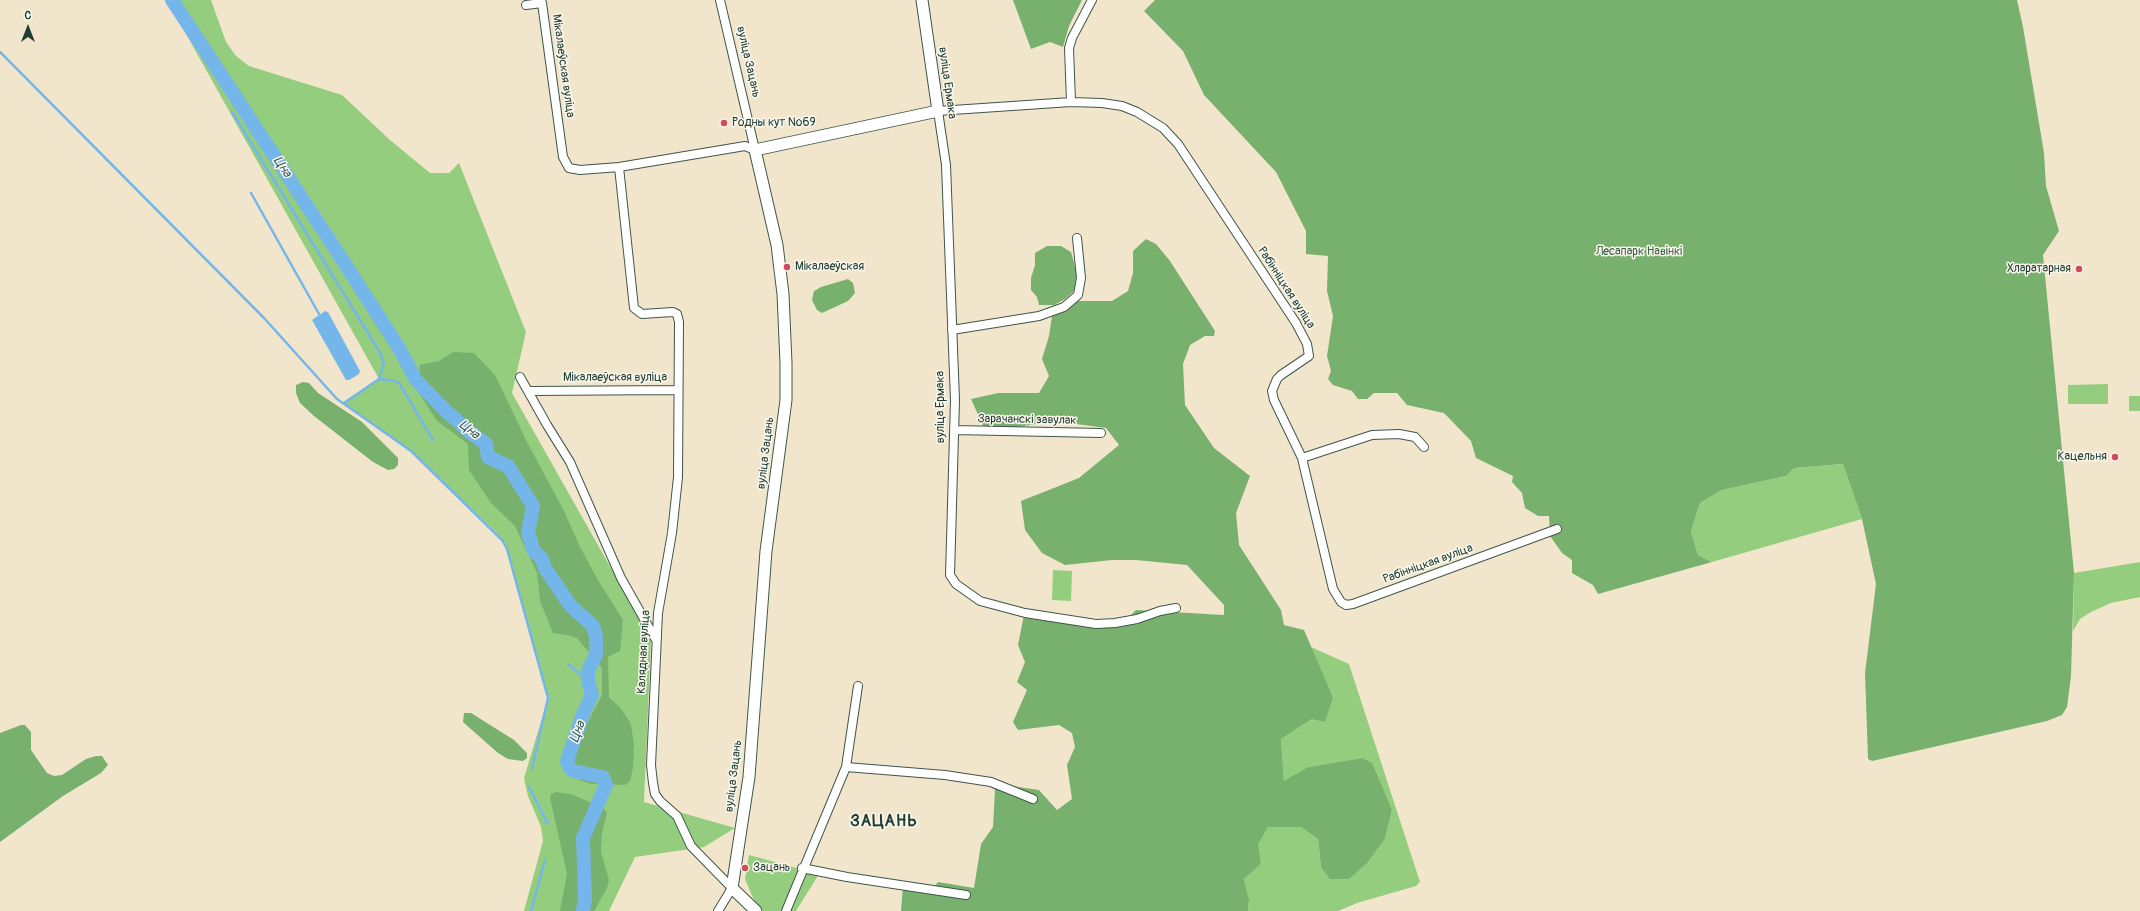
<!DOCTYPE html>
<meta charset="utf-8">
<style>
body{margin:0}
#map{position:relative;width:2140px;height:911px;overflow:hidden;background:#f1e6cb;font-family:Pangolin,sans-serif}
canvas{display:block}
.north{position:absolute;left:8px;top:8px;width:40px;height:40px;-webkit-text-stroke:3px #fbf7ec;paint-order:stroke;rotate:0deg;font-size:11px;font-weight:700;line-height:16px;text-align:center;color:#1f3d34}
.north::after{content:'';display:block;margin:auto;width:14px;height:18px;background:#1f3d34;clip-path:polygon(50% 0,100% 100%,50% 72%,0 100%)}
</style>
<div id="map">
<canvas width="2140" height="911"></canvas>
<div class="north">С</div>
</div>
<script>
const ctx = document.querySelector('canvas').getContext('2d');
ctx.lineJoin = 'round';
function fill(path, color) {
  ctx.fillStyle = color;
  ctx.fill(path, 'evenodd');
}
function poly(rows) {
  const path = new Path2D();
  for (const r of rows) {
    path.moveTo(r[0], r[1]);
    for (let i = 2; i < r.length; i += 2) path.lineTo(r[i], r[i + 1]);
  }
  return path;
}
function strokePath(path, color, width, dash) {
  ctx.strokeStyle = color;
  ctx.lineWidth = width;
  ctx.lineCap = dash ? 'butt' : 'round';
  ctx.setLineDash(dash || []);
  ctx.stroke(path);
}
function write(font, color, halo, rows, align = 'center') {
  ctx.font = font + ' Pangolin,sans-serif';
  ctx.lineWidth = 3;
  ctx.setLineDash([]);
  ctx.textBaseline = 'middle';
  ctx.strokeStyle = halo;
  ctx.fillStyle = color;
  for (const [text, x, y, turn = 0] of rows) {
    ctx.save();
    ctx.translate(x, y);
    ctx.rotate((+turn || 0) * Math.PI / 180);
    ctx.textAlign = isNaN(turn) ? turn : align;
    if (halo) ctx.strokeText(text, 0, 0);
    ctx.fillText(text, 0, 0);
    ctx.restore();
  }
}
const green = poly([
 [167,0,211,0,226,42,236,56,249,66,342,95,390,140,430,173,449,173,459,163,526,332,512,393,651,639,644,802,735,828,704,847,635,857,609,911,524,911,543,841,541,827,528,796,524,778,548,698,507,549,496,532,411,451,344,403,379,379],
 [2108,384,2108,404,2068,404,2068,385],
 [2129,396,2140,396,2140,411,2129,411],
 [1843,464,1862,519,1712,562,1698,555,1691,531,1700,503,1722,490,1786,476,1794,468],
 [2140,562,2140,597,2111,603,2091,612,2080,619,2073,631,2074,573],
 [1053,570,1072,571,1071,601,1052,600],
 [1311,647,1349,664,1420,882,1416,886,1357,903,1338,911,1248,911,1249,899,1244,879,1261,864,1257,844,1268,827,1301,827,1318,839,1321,867,1368,862,1385,839,1392,810,1362,758,1308,767,1284,782,1281,739,1312,719,1333,697],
 [749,855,819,874,796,911,763,911,754,900,745,879]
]);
const forest = poly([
 [1013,0,1082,0,1069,26,1063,47,1050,42,1031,49],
 [1155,0,2017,0,2023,27,2044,153,2046,186,2059,231,2043,255,2074,573,2071,676,2067,707,2062,715,2047,721,1872,761,1868,759,1865,673,1876,584,1862,519,1843,464,1794,468,1786,476,1722,490,1700,503,1691,531,1698,555,1712,562,1598,594,1593,585,1572,573,1572,560,1562,553,1550,536,1549,516,1538,516,1525,508,1522,493,1512,482,1513,476,1476,458,1471,441,1444,413,1407,405,1397,393,1374,393,1367,399,1358,399,1352,391,1333,385,1328,379,1331,371,1327,356,1333,316,1327,291,1328,256,1306,254,1306,231,1276,172,1204,95,1183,51,1144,11],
 [1146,239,1156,244,1170,261,1215,331,1214,336,1205,336,1190,345,1183,364,1185,405,1214,448,1250,476,1236,513,1239,545,1281,610,1284,625,1304,630,1333,697,1325,722,1312,719,1281,739,1284,781,1308,767,1362,758,1372,763,1392,810,1385,839,1368,862,1349,879,1330,879,1321,867,1318,839,1301,827,1268,827,1258,844,1261,864,1244,879,1249,899,1248,911,901,911,903,885,932,890,938,882,974,888,981,844,993,827,995,790,984,782,1039,790,1057,810,1072,799,1067,765,1075,747,1072,733,1059,725,1018,730,1013,722,1027,690,1017,682,1025,662,1018,645,1025,610,1089,627,1119,627,1136,610,1224,615,1224,605,1187,565,1136,560,1112,560,1065,565,1042,553,1025,530,1021,501,1079,478,1119,445,1106,428,1069,423,1042,423,1012,428,984,428,971,399,998,393,1039,393,1049,376,1042,359,1049,336,1052,316,1079,301,1112,301,1128,291,1133,273,1133,251],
 [1047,246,1061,246,1071,252,1077,274,1075,290,1065,299,1054,305,1039,305,1037,297,1031,290,1031,278,1035,265,1035,253],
 [848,279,853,283,855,293,848,301,822,313,817,310,812,300,814,291,821,287],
 [453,352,474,353,495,375,527,442,563,509,580,547,599,582,623,620,620,651,608,657,609,698,620,707,631,724,634,745,633,768,630,781,625,785,591,784,579,780,575,776,573,763,575,752,583,731,602,695,602,668,577,638,567,635,553,633,540,601,537,573,515,526,491,503,469,470,468,444,437,421,417,390,420,365,439,361],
 [303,382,309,383,318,393,362,422,398,458,398,465,394,469,388,470,373,462,314,416,300,403,296,393,296,385],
 [464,713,471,713,514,740,527,753,527,758,523,761,508,759,498,753,463,722],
 [21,725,25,725,31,732,31,750,47,773,54,776,62,775,86,759,96,756,102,756,108,765,101,773,63,796,0,842,0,733],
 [556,792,571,794,603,808,607,813,602,833,601,852,609,880,607,888,594,911,560,911,567,874,550,798,551,794]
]);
const water = poly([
 [325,311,328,312,360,371,359,374,349,380,346,380,312,320]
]);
const stream = poly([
 [0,52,264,318,337,399,411,451,502,540,507,549,548,698,532,769],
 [232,112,379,351,384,363,379,379,344,403],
 [251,193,319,314],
 [379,379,395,381,399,383,433,440],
 [568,664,588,681],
 [529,787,548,824],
 [531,911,545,860]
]);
const river = poly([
 [172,0,336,250,399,348,416,380,444,409,471,433,486,444,488,457,508,466,533,506,528,533,534,551,542,559,545,568,570,605,593,626,596,636,596,654,588,671,588,681,592,695,583,714,567,761,570,768,573,771,603,777,606,785,583,838,585,899,583,911]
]);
const street = poly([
 [720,0,755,150],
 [526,5,542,3,563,157,569,168,580,170,619,167,745,146,755,150],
 [1071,102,1069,48,1072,38,1092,0],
 [619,167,634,308,642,314,673,312,677,314,679,322,678,477,672,533,658,613,651,765,653,783,655,794,660,801,677,816,691,846,732,888,718,911],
 [952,330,1039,316,1064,307,1078,295,1081,278,1077,238],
 [520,377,547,425,570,462,621,578,656,640],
 [529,391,678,390],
 [954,430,1101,433],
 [1302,458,1372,435,1399,434,1415,437,1424,447],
 [1176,608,1160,611,1137,619,1115,623,1096,624,1025,613,980,601,956,584,950,575,955,400,946,165,938,111,1071,102,1102,103,1122,106,1137,112,1163,128,1178,144,1296,323,1307,344,1309,356,1281,375,1277,379,1272,391,1274,400,1302,458,1333,589,1341,602,1346,605,1353,604,1557,529],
 [846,767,945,775,991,782,1033,799],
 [802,868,847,877,966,895],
 [786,911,846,767,858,686]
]);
const secondary = poly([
 [756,911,732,888,749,777,766,551,786,400,786,363,783,294,777,245,755,150,938,111,922,0]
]);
const markers = [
 [724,123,4,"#d1495b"],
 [787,267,4,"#d1495b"],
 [2079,269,4,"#d1495b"],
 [2115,457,4,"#d1495b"],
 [745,868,4,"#d1495b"]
];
const streetNames = [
 ["вуліца Зацань",748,62,77],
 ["Мікалаеўская вуліца",563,66,82],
 ["вуліца Ермака",947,83,82],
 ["Рабінніцкая вуліца",1286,288,57],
 ["Мікалаеўская вуліца",615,378],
 ["вуліца Ермака",941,407,-90],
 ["Зарачанскі завулак",1027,420,1],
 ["вуліца Зацань",766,453,-83],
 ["Рабінніцкая вуліца",1428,564,-20],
 ["Калядная вуліца",644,652,-87],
 ["вуліца Зацань",734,776,-83]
];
const poiNames = [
 ["Родны кут №69",732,123],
 ["Мікалаеўская",795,267],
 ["Хларатарная",2071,269,"right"],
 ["Кацельня",2107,457,"right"],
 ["Зацань",753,868]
];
const parkNames = [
 ["Лесапарк Навінкі",1639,252]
];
const waterNames = [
 ["Цна",282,167,57],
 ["Цна",469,430,39],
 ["Цна",578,732,-69]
];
const districtNames = [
 ["ЗАЦАНЬ",884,822]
];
fill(green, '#95cd7f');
fill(forest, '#78b06e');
fill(water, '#75b6ea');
strokePath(stream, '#75b6ea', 2.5);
strokePath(river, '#75b6ea', 14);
strokePath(street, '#3e564b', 10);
strokePath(secondary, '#3e564b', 13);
strokePath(street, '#fff', 8);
strokePath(secondary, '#fff', 11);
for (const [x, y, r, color] of markers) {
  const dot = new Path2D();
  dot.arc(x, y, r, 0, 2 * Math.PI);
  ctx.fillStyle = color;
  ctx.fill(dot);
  strokePath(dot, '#fbf7ec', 1.5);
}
write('12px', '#1f3d34', '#fbf7ec', streetNames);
write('12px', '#1f3d34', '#fbf7ec', poiNames, 'left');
write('12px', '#3c6147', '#fbf7ec', parkNames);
write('italic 13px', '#345b62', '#fbf7ec', waterNames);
ctx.letterSpacing = '1px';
write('bold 16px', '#1f3d34', '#fbf7ec', districtNames);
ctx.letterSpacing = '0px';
</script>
